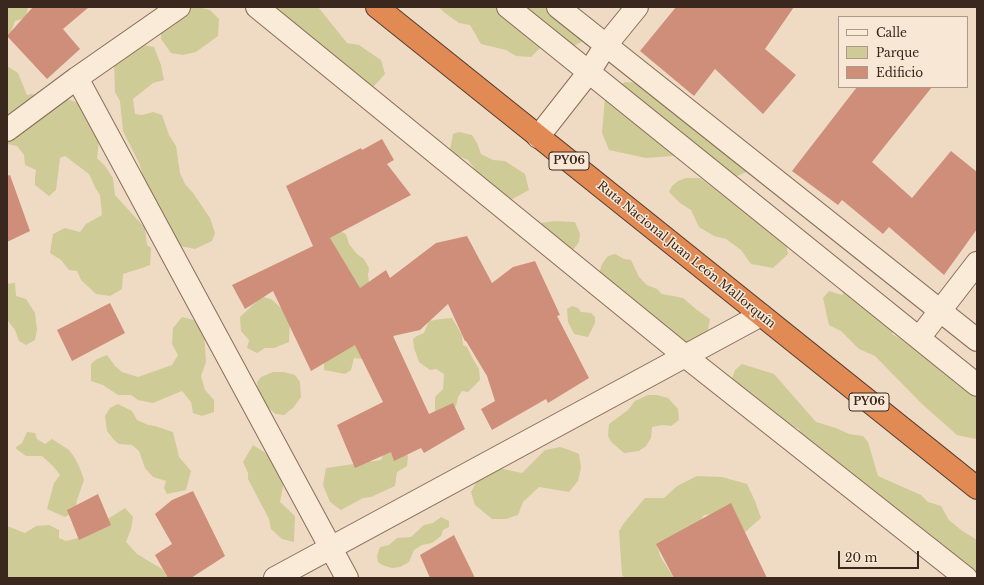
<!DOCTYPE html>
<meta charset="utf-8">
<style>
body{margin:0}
#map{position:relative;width:984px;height:585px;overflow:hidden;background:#efdbc4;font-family:"Libre Baskerville",serif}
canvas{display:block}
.frame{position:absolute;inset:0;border:8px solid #3a271e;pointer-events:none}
.legend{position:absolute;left:838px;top:16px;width:130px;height:72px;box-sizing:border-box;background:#f7e7d4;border:1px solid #ab9a8b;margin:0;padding:5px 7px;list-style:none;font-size:12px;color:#3a271e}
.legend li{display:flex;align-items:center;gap:8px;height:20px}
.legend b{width:20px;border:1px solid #ab9a8b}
.scale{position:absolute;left:838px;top:551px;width:81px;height:18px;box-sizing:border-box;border:2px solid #3a271e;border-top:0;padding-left:5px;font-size:12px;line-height:14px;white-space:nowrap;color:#3a271e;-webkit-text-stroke:3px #f7e7d4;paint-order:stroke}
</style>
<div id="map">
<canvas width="984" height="585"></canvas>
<div class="frame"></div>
<ul class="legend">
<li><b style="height:5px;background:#faead8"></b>Calle</li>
<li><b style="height:11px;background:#cecb97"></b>Parque</li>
<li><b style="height:11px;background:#cf8e79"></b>Edificio</li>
</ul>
<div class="scale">20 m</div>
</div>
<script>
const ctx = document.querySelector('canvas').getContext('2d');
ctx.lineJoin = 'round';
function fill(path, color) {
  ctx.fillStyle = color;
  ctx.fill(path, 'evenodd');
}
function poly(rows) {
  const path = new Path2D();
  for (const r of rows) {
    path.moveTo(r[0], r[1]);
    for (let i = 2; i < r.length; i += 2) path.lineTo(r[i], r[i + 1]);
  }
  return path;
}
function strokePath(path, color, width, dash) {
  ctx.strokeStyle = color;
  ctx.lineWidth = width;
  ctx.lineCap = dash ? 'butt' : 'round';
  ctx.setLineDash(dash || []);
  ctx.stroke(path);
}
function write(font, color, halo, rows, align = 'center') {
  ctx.font = font + ' "Libre Baskerville",serif';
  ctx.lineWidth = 3;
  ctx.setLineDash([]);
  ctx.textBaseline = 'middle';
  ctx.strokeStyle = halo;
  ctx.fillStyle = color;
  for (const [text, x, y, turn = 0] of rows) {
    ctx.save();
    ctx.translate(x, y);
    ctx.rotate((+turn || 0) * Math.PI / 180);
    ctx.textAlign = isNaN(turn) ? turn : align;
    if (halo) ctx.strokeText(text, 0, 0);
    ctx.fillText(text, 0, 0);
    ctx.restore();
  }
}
const green = poly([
 [7,7,28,7,26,18,15,21,10,35,7,36],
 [183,7,197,7,210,10,219,19,218,36,196,52,183,55,171,53,161,39,161,30],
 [262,7,318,7,347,43,359,45,381,60,385,74,374,86,365,91],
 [439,7,499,7,517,14,532,7,569,7,585,40,572,47,555,45,539,49,531,57,516,56,506,50,481,44,470,25,459,23,445,13],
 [137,44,154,47,161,65,164,80,153,83,133,99,135,114,142,115,153,112,162,115,169,135,176,146,180,173,185,184,193,193,210,218,215,233,212,241,195,249,180,246,170,237,149,194,139,163,123,131,120,101,115,92,114,59],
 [7,66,18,73,27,95,32,94,40,97,54,95,79,103,102,116,97,158,105,166,113,178,115,195,145,228,147,245,151,248,150,265,142,268,123,274,122,289,110,296,96,294,81,280,77,271,69,270,61,260,50,253,53,234,65,228,80,232,86,224,102,215,100,195,96,189,89,174,65,156,60,158,56,190,49,196,35,185,35,178,36,170,25,165,24,155,17,146,7,144],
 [625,82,641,83,751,170,728,180,685,155,646,158,609,150,602,133,605,98,611,90],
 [459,132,472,135,477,143,481,154,493,160,505,161,525,174,529,190,509,201,478,188,475,169,468,160,456,155,450,150,453,134],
 [686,178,700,178,747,213,784,234,788,254,773,268,751,264,741,250,726,239,714,236,699,227,691,210,680,203,669,192,672,186,678,181],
 [554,221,575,222,580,234,579,242,573,250,566,256,544,235,541,223],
 [336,229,346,234,349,244,357,254,364,259,369,268,368,275,370,290,393,326,394,338,363,359,354,358,351,370,345,374,324,370,326,243,327,233],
 [615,254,624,259,631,260,639,277,647,285,657,289,662,294,683,298,697,310,710,319,707,335,689,349,598,277,602,264,608,256],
 [858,275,895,305,896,320,892,334,923,352,977,377,976,439,957,435,922,404,875,356,859,349,841,331,829,325,823,298,829,291,842,295],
 [15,283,16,296,26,299,35,313,37,330,35,340,26,345,19,341,15,330,8,321,7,321,7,284],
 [263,297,271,299,288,314,290,320,289,342,274,348,265,348,257,353,247,348,249,340,241,331,240,317,257,301],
 [572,306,578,308,581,312,591,313,595,317,595,323,588,337,574,334,568,322,567,309],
 [182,317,194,320,204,333,206,362,201,376,205,390,214,400,214,412,202,416,193,413,191,402,182,391,153,403,138,400,131,395,118,395,103,385,91,381,91,364,97,359,107,355,115,366,122,372,138,377,172,365,178,355,172,344,173,328],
 [452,318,462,335,463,345,467,347,473,359,479,369,480,380,468,392,462,391,458,397,457,403,454,410,435,411,435,397,443,389,444,374,436,369,430,370,419,362,414,348,413,339,417,336,424,333,429,321,441,319],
 [742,364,774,374,816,422,836,428,849,434,863,436,868,442,878,476,921,495,928,502,941,506,949,520,961,530,977,540,977,578,969,578,801,444,799,429,791,425,771,420,730,384,735,370],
 [273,372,284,372,295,375,300,382,301,397,293,408,284,415,276,414,267,407,258,394,257,382,261,377],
 [648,395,657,395,668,398,678,409,679,420,671,426,662,425,652,427,651,438,646,446,639,451,624,453,611,442,608,436,609,424,628,410,635,401],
 [118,404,132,411,137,420,148,425,155,426,173,432,179,457,191,471,186,490,167,494,164,488,166,481,153,477,145,468,139,451,132,445,119,444,114,440,107,431,105,416,110,408],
 [27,432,35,433,37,439,45,444,52,439,69,450,75,458,81,471,84,480,77,500,75,511,65,517,47,509,54,483,60,475,53,466,42,456,26,456,15,448,22,443],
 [253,445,280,462,283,486,280,502,295,516,294,542,282,539,271,529,269,519,248,479,248,473,243,462],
 [560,447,572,451,579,454,581,468,578,481,569,492,539,487,523,502,518,515,506,519,492,519,475,505,471,492,479,477,499,468,522,473,545,450],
 [385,450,404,451,408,456,407,466,397,472,395,486,371,497,363,498,341,510,330,502,323,485,326,468,381,460],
 [697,476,722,477,747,484,755,501,761,518,745,532,725,513,704,515,700,521,657,544,660,556,674,578,625,578,622,575,619,531,624,523,645,498,664,498,677,486],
 [125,508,133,517,131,529,126,542,137,554,162,569,168,578,7,578,7,526,25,533,36,526,49,525,59,530,59,538,66,541,78,538],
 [441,517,449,521,449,527,443,530,441,536,432,543,422,545,414,550,409,562,400,567,392,568,382,565,378,562,377,556,380,547,389,545,397,538,411,537,424,525,433,523]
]);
const building = poly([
 [33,7,89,7,63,29,80,49,47,79,7,36],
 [676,7,794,7,765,49,796,75,763,114,715,69,694,96,640,51],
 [857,87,932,87,872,162,912,198,951,151,977,172,977,229,944,275,889,227,883,234,842,200,838,205,792,171],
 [382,139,394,160,387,164,411,195,324,241,330,238,360,288,386,270,390,278,436,243,467,236,492,283,513,267,535,261,560,315,557,316,589,378,548,403,546,399,492,430,481,409,495,401,487,376,466,341,465,341,448,304,420,330,393,336,429,414,453,403,465,429,424,453,421,448,394,461,391,452,355,468,337,425,383,402,355,345,311,371,273,291,245,309,232,285,313,246,286,186,361,148,362,150],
 [10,175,30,231,7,242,7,176],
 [110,303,125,333,72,361,57,330],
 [193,491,225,556,191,578,168,578,155,555,172,544,155,514,172,500],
 [98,494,111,525,79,540,67,510],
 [731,503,767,578,674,578,656,544],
 [454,535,475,578,430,578,420,555]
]);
const minor = poly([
 [257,7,685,356,966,578],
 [508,7,977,385],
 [558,7,977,340],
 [77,78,347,578],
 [7,130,77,78,179,7],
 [538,137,589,72,606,45,637,7],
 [919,338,977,263],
 [275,578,761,315]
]);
const highway = poly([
 [377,7,977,488]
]);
const shields = [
 [569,161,40],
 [869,402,40]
];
const shieldNames = [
 ["PY06",569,161],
 ["PY06",869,402]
];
const streetNames = [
 ["Ruta Nacional Juan León Mallorquín",686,255,39]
];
fill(green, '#cecb97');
fill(building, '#cf8e79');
strokePath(minor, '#8b6c5a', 24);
strokePath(highway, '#583b2e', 24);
strokePath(minor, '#faead8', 22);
strokePath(highway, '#e18a53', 22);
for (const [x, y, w] of shields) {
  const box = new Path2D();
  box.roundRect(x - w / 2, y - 9, w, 18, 3);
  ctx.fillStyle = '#f7e7d4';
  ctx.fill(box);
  strokePath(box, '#3a271e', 1);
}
write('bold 11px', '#3a271e', null, shieldNames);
write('12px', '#3a271e', '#f7e7d4', streetNames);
</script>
